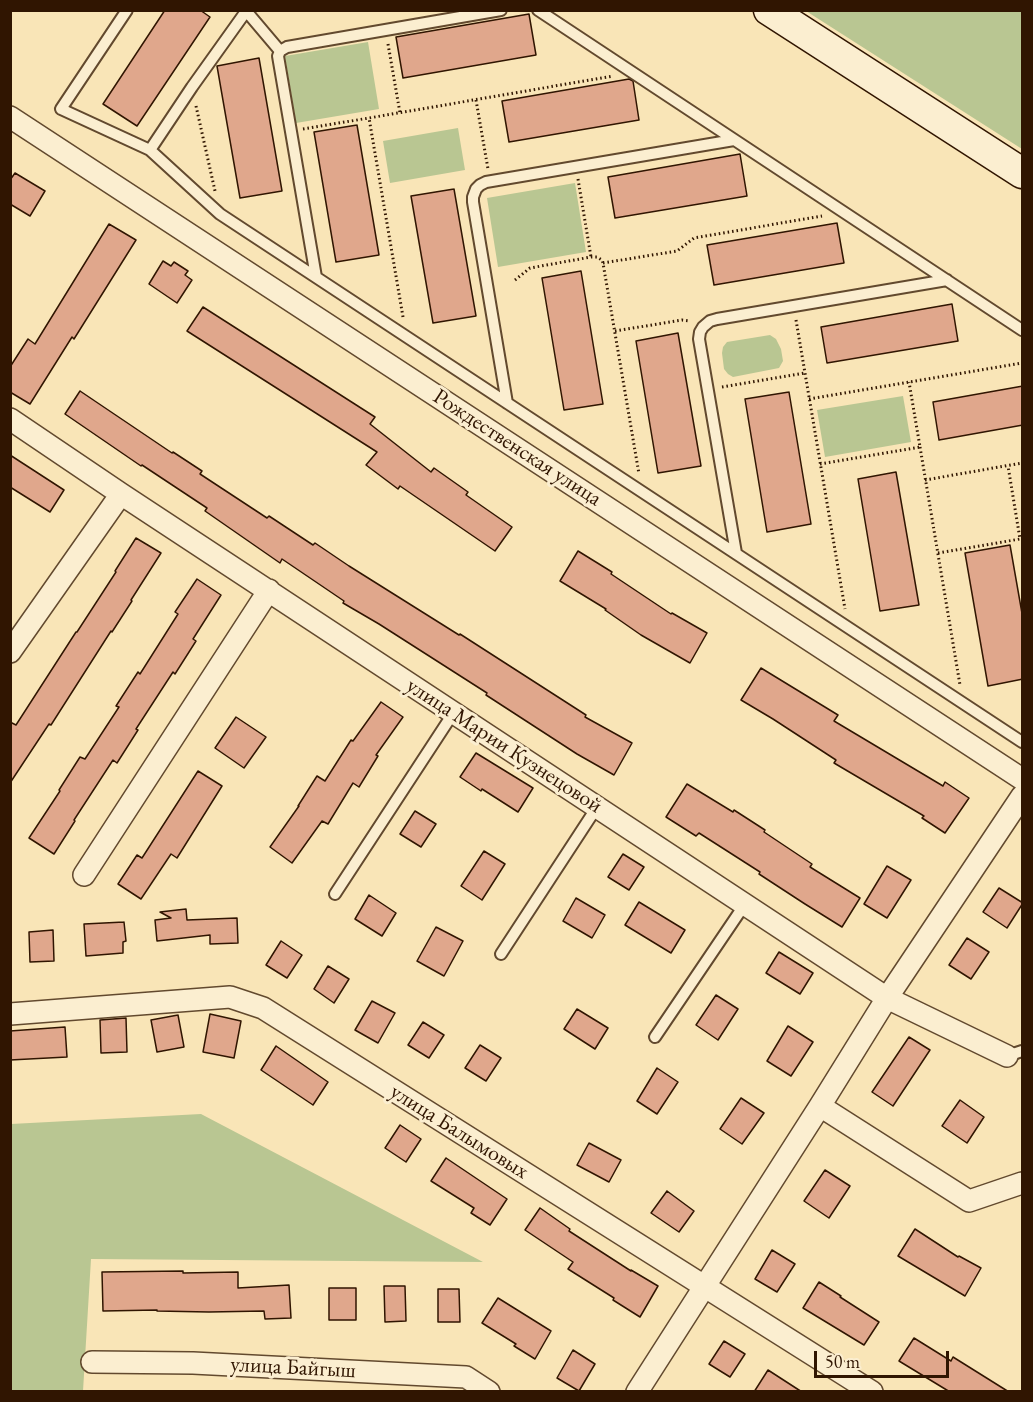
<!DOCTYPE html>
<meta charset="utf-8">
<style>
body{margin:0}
#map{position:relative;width:1033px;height:1402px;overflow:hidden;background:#f9e5b7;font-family:"EB Garamond",serif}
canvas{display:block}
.frame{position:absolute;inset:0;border:12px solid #301501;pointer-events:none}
.scale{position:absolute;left:814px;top:1351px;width:135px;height:27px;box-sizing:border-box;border:3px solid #301501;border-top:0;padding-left:8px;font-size:18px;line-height:21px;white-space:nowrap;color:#301501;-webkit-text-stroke:4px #fbeed0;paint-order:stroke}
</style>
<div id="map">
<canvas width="1033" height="1402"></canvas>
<div class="frame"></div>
<div class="scale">50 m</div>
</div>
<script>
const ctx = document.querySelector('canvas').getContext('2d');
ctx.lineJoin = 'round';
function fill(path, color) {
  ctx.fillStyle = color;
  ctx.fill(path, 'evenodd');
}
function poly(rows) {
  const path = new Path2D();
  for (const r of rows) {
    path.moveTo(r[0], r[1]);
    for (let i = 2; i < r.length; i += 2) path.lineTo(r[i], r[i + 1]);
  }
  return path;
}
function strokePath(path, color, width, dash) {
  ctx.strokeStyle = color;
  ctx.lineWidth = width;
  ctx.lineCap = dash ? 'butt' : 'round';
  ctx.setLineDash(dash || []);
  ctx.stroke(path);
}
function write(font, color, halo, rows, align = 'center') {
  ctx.font = font + ' "EB Garamond",serif';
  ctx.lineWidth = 6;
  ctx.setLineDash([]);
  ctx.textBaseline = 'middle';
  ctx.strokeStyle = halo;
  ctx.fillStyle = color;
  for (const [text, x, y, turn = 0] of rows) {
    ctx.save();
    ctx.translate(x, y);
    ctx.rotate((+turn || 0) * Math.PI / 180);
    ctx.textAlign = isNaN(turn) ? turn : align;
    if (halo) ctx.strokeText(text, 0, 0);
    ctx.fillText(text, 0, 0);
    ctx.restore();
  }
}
const green = poly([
 [806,11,1022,11,1022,149],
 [368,42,379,109,296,123,285,56],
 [458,128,465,170,390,183,383,141],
 [575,183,586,252,498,267,487,198],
 [770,335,776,339,781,349,783,361,779,368,733,377,728,374,724,369,722,353,723,347,727,342],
 [903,396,911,442,825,457,817,410],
 [201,1114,483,1262,91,1259,83,1391,11,1392,11,1124]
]);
const building = poly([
 [165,10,200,10,210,17,137,126,103,104,165,10],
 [529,14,536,55,403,78,396,37,529,14],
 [259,58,282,191,240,198,217,66,259,58],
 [629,79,633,81,639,120,509,142,502,101,629,79],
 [357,125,379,255,336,262,314,132,357,125],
 [740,154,747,196,615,218,608,177,740,154],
 [15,173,45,191,30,216,10,204,10,180,15,173],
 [454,189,476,316,433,323,411,196,454,189],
 [837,223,844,263,714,285,707,245,837,223],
 [109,224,136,240,74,339,72,337,30,404,10,392,10,367,28,339,35,344,109,224],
 [163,261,171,266,174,262,188,271,185,275,192,280,177,303,149,284,163,261],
 [581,271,603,404,564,410,542,278,581,271],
 [952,304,958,341,827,363,821,327,952,304],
 [203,307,375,417,370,424,431,472,434,468,468,492,466,495,512,527,495,551,400,486,398,489,366,465,377,452,187,331,203,307],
 [678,333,701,466,658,473,636,341,678,333],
 [1023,386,1023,425,939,440,933,402,1023,386],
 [80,391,172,453,173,452,202,471,200,474,267,518,269,516,313,545,315,543,349,566,459,635,460,634,586,715,585,717,632,743,614,775,577,754,486,695,487,693,379,624,343,603,344,601,282,559,280,563,205,511,207,508,142,465,141,466,65,414,80,391],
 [789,392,811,524,767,532,745,399,789,392],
 [10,455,64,490,50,512,10,487,10,455],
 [896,472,919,605,880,611,858,479,896,472],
 [136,538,161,553,131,600,132,601,112,632,111,631,51,725,49,724,10,783,10,722,16,725,76,632,77,632,116,572,115,571,136,538],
 [1010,545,1023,619,1023,679,988,686,965,553,1010,545],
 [578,551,612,572,611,574,671,614,672,613,707,633,690,663,641,635,605,610,606,609,560,581,578,551],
 [197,579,221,595,193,639,196,641,175,674,173,672,136,729,138,730,117,763,113,760,74,820,75,821,54,854,29,838,60,791,59,790,80,757,85,759,119,707,116,706,138,672,140,674,178,614,175,612,197,579],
 [761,668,838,715,834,721,943,786,945,782,969,798,945,833,922,818,924,816,834,763,836,760,773,719,741,700,761,668],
 [381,702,403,717,376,755,378,756,359,787,353,783,328,824,322,821,292,863,270,847,299,806,298,806,317,776,325,781,351,740,353,741,381,702],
 [236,717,266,737,244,768,215,748,236,717],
 [476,753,533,788,518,812,482,789,481,791,460,777,476,753],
 [198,771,222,786,177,858,171,854,141,899,118,884,137,855,142,858,198,771],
 [687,784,733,812,734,810,765,830,764,832,812,864,810,867,860,898,842,927,805,904,759,874,760,872,699,833,696,836,666,817,687,784],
 [415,811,436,824,421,847,400,834,415,811],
 [484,851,505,864,482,900,461,886,484,851],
 [623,854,644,867,629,890,608,877,623,854],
 [887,866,911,880,887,918,864,904,887,866],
 [999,888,1023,903,1007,928,983,912,999,888],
 [369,895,396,913,382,936,355,919,369,895],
 [576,898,605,915,592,938,563,921,576,898],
 [639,902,685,930,671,953,625,925,639,902],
 [186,909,187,920,237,918,238,943,210,944,210,935,157,941,155,920,171,918,160,912,186,909],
 [124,922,126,941,123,942,123,953,86,956,84,924,124,922],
 [436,927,463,941,444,976,417,961,436,927],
 [53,930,54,961,30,962,29,932,53,930],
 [967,938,989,952,971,979,949,965,967,938],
 [281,941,302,955,287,978,266,965,281,941],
 [779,952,813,973,800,994,766,973,779,952],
 [328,966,349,979,334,1003,314,989,328,966],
 [716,995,738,1009,718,1040,696,1025,716,995],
 [372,1001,395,1013,378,1043,355,1030,372,1001],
 [577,1009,608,1028,595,1049,564,1029,577,1009],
 [210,1014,241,1021,234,1058,203,1052,210,1014],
 [178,1015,184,1047,157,1052,151,1020,178,1015],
 [126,1018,127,1052,101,1053,100,1020,126,1018],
 [423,1022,444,1035,429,1058,408,1045,423,1022],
 [788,1026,813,1042,791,1076,767,1061,788,1026],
 [65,1027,67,1057,10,1060,10,1031,65,1027],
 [909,1037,930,1050,893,1106,872,1092,909,1037],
 [480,1045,501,1058,486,1081,465,1068,480,1045],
 [276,1046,328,1082,313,1105,261,1070,276,1046],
 [657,1068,678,1082,657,1114,637,1101,657,1068],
 [741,1098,764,1113,742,1144,720,1129,741,1098],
 [960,1100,984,1117,967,1143,942,1126,960,1100],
 [400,1125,421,1139,406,1162,385,1148,400,1125],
 [589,1143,621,1160,609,1182,577,1165,589,1143],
 [446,1158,507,1199,490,1225,471,1213,474,1208,431,1181,446,1158],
 [825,1170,850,1186,829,1218,804,1201,825,1170],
 [667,1191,694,1211,679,1232,651,1213,667,1191],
 [540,1208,570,1229,569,1231,631,1271,631,1270,658,1286,640,1317,613,1300,614,1298,568,1269,573,1262,525,1230,540,1208],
 [915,1229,958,1257,959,1256,981,1268,965,1296,898,1256,915,1229],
 [772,1250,795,1264,777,1292,755,1279,772,1250],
 [183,1271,183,1273,238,1272,238,1288,289,1285,291,1318,265,1319,264,1311,209,1312,157,1311,157,1310,103,1311,102,1272,183,1271],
 [819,1282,841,1296,840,1297,879,1322,864,1345,803,1308,819,1282],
 [384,1286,405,1286,406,1321,385,1322,384,1286],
 [329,1288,356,1288,356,1320,329,1320,329,1288],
 [438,1289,459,1289,460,1322,438,1322,438,1289],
 [498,1298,551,1331,535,1359,514,1346,516,1344,482,1323,498,1298],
 [914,1338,951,1361,953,1357,1009,1392,950,1392,899,1361,914,1338],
 [724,1341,745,1354,730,1377,709,1364,724,1341],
 [573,1350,595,1364,579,1391,557,1378,573,1350],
 [768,1370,802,1392,754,1392,768,1370]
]);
const path = poly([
 [388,44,400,113],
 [476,100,488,169],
 [196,106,215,191],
 [303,129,369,118],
 [578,179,591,257],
 [603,263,677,251,694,238,822,216],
 [515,280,530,268,591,257,597,257,602,260,603,263,639,474],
 [403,317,369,118,613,76],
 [796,320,845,609],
 [615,331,682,320,690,321],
 [722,387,805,373],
 [809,399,1022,363],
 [920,447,960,685],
 [820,464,920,447,909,382],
 [925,480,1022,463],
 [938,553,1020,539,1008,466]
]);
const lane = poly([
 [127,10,61,109,150,150,220,214,1022,742],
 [244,10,247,12,280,51],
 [538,10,1022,330],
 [150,150,192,87,247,10],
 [316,277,278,56,280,51,287,47,501,10],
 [507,403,473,202,473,197,476,189,480,185,486,182,734,140],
 [736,553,699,339,700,332,703,327,710,321,717,319,947,280],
 [335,894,454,712],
 [501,954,597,807],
 [655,1037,745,904],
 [1007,1056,1022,1051]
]);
const street = poly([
 [10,117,1022,779],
 [10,419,121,494,887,998,1007,1056],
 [10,652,121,494],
 [84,875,269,590],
 [10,1014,230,997,263,1008,872,1392],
 [820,1106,969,1201,1022,1183],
 [92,1362,193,1363,466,1377,489,1392],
 [637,1392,820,1106,887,998,1022,796]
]);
const secondary = poly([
 [769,10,1022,173]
]);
const streetNames = [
 ["Рождественская улица",517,448,33],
 ["улица Марии Кузнецовой",504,746,33],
 ["улица Балымовых",459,1132,32],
 ["улица Байгыш",293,1368,3]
];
fill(green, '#b9c692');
fill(building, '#e0a78c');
strokePath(building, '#301501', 1.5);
strokePath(lane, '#62492e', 14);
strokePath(street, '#62492e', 24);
strokePath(secondary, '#301501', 33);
strokePath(path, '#301501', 3, [1.5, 3]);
strokePath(lane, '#fbeed0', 10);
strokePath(street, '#fbeed0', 21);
strokePath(secondary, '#fbeed0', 30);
write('22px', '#301501', '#fbeed0', streetNames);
</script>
